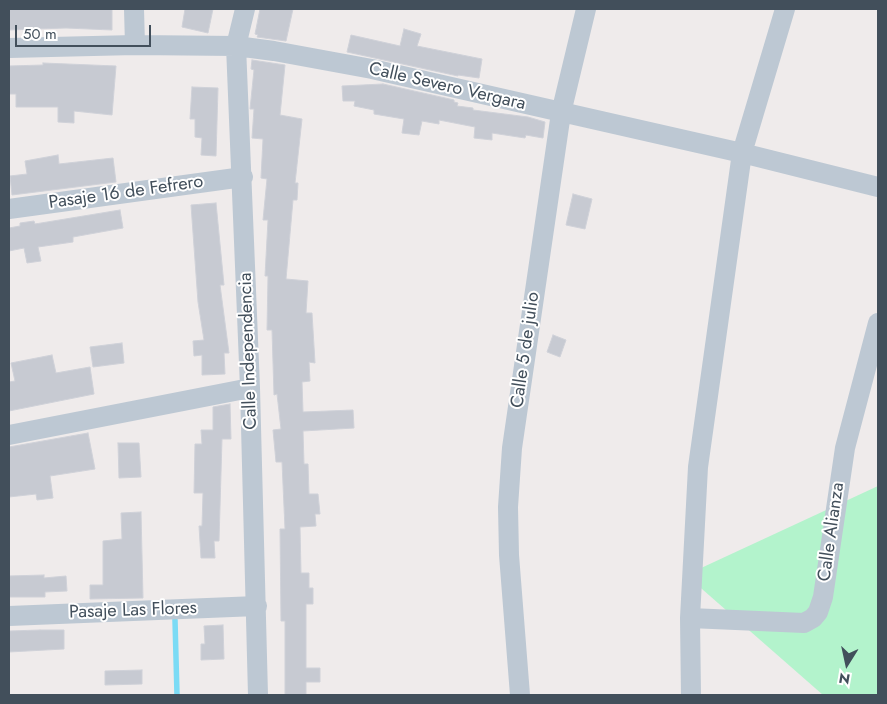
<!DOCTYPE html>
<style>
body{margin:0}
#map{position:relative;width:887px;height:704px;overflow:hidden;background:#efebeb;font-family:Jost,sans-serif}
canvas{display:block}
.frame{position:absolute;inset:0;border:10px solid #424f5b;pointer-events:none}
.north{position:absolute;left:822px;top:639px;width:50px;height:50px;-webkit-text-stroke:4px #fff;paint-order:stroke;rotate:190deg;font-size:14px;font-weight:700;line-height:20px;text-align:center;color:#424f5b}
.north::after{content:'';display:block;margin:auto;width:18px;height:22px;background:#424f5b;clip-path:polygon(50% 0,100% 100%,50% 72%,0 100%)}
.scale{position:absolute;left:15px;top:25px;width:136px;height:22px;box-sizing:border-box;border:2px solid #424f5b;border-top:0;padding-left:6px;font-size:15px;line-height:18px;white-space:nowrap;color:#424f5b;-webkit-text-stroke:4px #fff;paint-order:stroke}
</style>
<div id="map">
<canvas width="887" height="704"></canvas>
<div class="frame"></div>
<div class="north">N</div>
<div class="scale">50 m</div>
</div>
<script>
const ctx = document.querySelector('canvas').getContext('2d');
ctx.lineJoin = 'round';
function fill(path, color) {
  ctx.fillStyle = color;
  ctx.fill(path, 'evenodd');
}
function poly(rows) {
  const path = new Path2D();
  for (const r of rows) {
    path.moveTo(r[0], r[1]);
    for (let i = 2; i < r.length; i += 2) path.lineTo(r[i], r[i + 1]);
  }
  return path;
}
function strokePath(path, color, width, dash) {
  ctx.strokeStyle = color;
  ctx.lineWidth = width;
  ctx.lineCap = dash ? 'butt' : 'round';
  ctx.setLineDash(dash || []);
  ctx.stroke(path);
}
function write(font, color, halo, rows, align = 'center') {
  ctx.font = font + ' Jost,sans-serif';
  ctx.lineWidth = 4;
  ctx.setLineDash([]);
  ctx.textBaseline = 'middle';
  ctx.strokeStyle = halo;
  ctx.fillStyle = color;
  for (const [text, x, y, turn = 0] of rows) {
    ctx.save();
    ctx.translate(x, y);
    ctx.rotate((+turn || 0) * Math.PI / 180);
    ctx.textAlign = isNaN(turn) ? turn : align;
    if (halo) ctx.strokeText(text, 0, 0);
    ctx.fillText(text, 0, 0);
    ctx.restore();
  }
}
const green = poly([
 [878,486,878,695,823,695,686,575]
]);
const stream = poly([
 [175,620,177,695]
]);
const building = poly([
 [9,9,112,9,112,30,66,28,9,30,9,9],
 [185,9,213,9,208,33,182,27,185,9],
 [260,9,293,9,286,41,257,37,258,35,255,34,260,9],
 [404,29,421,34,417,46,482,59,479,78,458,75,458,76,347,52,351,35,400,46,404,29],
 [252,60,285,65,280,115,302,119,295,183,298,183,297,200,293,200,286,279,308,281,306,313,312,313,315,363,309,362,310,381,302,382,303,412,353,410,354,428,303,431,304,464,308,464,309,494,318,494,320,514,315,514,316,526,300,527,301,573,309,573,309,588,313,588,313,604,306,604,306,668,320,668,320,682,306,682,306,695,285,695,285,621,281,621,280,529,285,529,282,462,276,462,273,430,281,429,277,394,274,395,272,330,267,330,268,276,265,276,268,220,263,220,267,179,261,178,263,139,252,138,254,109,250,109,254,70,251,69,252,60],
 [43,63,116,66,112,115,74,111,74,123,58,122,58,107,16,107,16,94,9,94,9,66,43,65,43,63],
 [383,84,454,100,454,102,458,103,457,106,473,108,473,110,528,117,545,122,543,138,526,135,525,138,492,133,492,140,474,138,475,127,439,120,439,124,422,121,419,135,402,133,404,119,374,114,374,110,354,106,355,101,343,101,342,86,383,84],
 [192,87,218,88,216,156,201,155,202,138,195,137,195,119,190,119,192,87],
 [58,155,59,164,113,158,116,182,12,195,10,176,27,174,25,161,58,155],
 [573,194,592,199,585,229,566,225,573,194],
 [216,203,224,285,220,285,229,353,224,353,225,374,202,375,202,355,194,356,193,341,204,340,198,302,191,205,216,203],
 [120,210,123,228,73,237,73,242,38,247,41,261,27,263,24,248,9,251,9,228,20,226,20,223,34,221,35,224,120,210],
 [553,335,566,340,560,357,547,352,553,335],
 [122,343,124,363,93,367,90,347,122,343],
 [52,355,56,373,90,367,94,394,9,411,9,382,15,381,11,363,52,355],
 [230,404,231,439,222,439,219,541,214,541,215,558,201,558,199,526,202,526,203,493,194,493,195,444,202,444,201,430,213,430,213,407,230,404],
 [88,433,95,469,50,476,53,498,37,500,36,494,9,497,9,447,88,433],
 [118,443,139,443,141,477,119,478,118,443],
 [141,512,143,598,90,599,90,585,103,585,103,541,122,539,121,513,141,512],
 [44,575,44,578,66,576,67,591,45,592,45,597,9,597,9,576,44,575],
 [223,625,224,659,201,660,201,644,205,644,204,626,223,625],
 [40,630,64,630,64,649,9,652,9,631,40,630],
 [142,670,142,684,105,685,105,671,142,670]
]);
const minor = poly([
 [134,9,135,45],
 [245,9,236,46,250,388,258,695],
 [9,48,135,45,236,46,274,51,372,69,742,153,878,187],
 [9,209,243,177],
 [9,435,250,388],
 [9,616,257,606],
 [690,618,804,623,813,618,818,612,823,597,845,448,878,323],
 [520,695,509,555,508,507,512,448,561,113,586,9],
 [691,695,690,618,698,467,742,153,785,9]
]);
const streetNames = [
 ["Calle Severo Vergara",447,87,13],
 ["Pasaje 16 de Fefrero",126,193,-8],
 ["Calle 5 de julio",526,350,-82],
 ["Calle Independencia",249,351,-92],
 ["Calle Alianza",832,532,-82],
 ["Pasaje Las Flores",133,611,-2]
];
fill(green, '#b3f3cc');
strokePath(stream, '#7bdbf5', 5.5);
fill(building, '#c7cad2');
strokePath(building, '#cfd1d8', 1);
strokePath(minor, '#bdc8d3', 20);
write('18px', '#424f5b', '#fff', streetNames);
</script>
